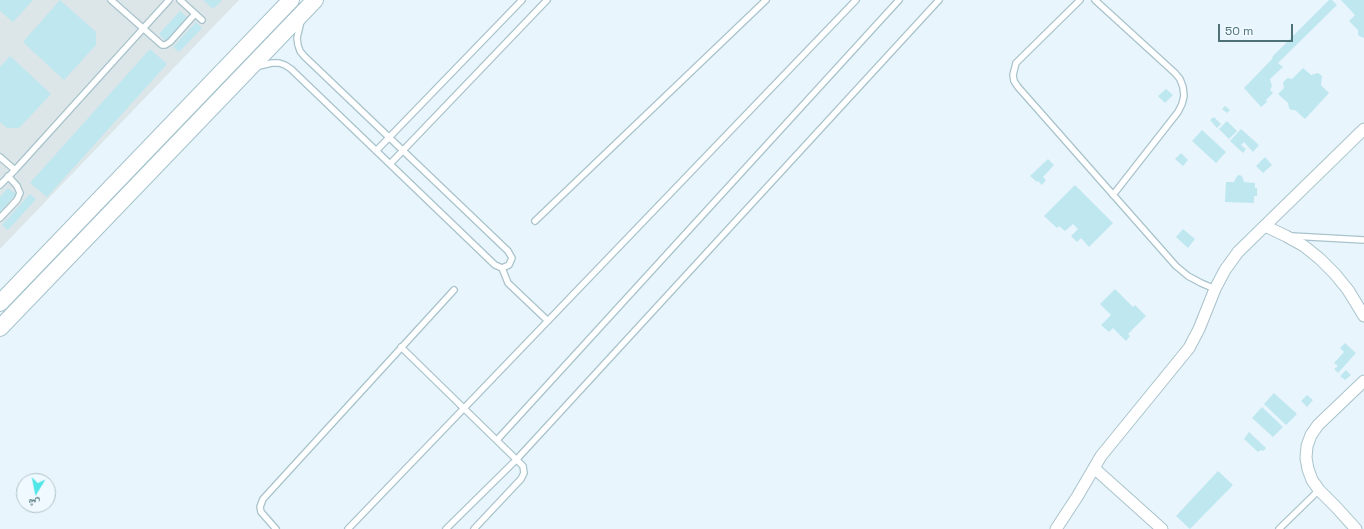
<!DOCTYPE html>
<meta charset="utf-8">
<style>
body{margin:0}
#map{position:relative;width:1364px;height:529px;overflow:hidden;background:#e9f5fd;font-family:"Space Grotesk","Noto Naskh Arabic",sans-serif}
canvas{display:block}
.north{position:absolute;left:16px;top:473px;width:40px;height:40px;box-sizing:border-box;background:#f0f9ff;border:1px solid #aec3c9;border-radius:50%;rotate:190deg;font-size:11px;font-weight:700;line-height:16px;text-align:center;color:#4c7278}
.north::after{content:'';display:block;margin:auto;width:14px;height:18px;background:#4ee6e7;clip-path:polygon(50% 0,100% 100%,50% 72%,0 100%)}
.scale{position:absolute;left:1218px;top:24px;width:75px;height:18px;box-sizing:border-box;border:2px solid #4c7278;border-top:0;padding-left:5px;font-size:12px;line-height:14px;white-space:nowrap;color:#4c7278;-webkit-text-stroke:3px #f0f9ff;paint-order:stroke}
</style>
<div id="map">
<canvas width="1364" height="529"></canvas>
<div class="north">ش</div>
<div class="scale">50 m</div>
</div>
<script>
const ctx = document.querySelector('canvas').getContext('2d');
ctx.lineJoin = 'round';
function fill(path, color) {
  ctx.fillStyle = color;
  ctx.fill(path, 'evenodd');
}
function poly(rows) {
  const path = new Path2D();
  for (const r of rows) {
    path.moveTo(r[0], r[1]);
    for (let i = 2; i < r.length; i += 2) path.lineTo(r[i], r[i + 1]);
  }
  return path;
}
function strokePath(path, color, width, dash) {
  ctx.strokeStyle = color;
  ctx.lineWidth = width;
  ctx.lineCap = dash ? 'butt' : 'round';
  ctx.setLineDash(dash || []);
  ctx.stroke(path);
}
const industrial = poly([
 [0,0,239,0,0,249]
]);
const building = poly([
 [0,0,33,0,13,22,0,11],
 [60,0,96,32,96,45,64,80,23,42],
 [203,0,222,0,213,9],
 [1329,0,1332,0,1337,5,1278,63,1283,67,1270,79,1272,86,1270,90,1273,93,1266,100,1267,102,1261,107,1244,88,1273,58,1272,57],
 [1341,0,1364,0,1364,38,1359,36,1358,34,1358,30,1349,21,1355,15],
 [180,11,187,17,166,41,159,34],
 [196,22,202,28,179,52,173,47],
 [150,49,167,64,47,197,30,183],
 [10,56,51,94,19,128,7,128,0,122,0,67],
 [1303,68,1311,75,1318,73,1322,76,1321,85,1329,93,1305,119,1295,110,1291,110,1289,108,1288,103,1278,94,1284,88,1283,83,1285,80,1288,78,1292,79],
 [1166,89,1173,95,1165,103,1158,96],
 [1225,106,1230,110,1227,113,1222,109],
 [1214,117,1221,124,1217,128,1210,120],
 [1227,121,1237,131,1229,139,1219,129],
 [1241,129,1259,145,1253,152,1244,142,1241,145,1246,149,1243,153,1230,141],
 [1202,130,1226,152,1216,163,1192,141],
 [1181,153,1188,160,1183,166,1175,159],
 [1265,157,1272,165,1263,173,1256,166],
 [1048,159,1054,165,1043,177,1046,180,1042,185,1038,181,1037,182,1030,176],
 [1239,175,1242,176,1244,182,1255,183,1255,188,1257,188,1257,196,1254,196,1254,203,1225,202,1226,182,1234,182,1237,176],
 [1075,185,1113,223,1089,247,1081,238,1077,242,1071,236,1078,229,1073,224,1065,231,1059,226,1057,228,1044,216],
 [8,188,16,194,0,212,0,197],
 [30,194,36,199,8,230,2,225],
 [1183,229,1195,239,1188,248,1176,237],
 [1115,289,1133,307,1135,305,1146,316,1128,334,1130,336,1126,341,1113,328,1109,332,1101,325,1111,315,1100,304],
 [1345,343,1356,353,1338,373,1334,369,1338,366,1334,363,1344,352,1340,348],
 [1346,370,1351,375,1345,380,1340,376],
 [1274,393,1297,414,1286,425,1264,404],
 [1307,395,1313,400,1307,407,1301,401],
 [1262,407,1283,427,1273,437,1252,418],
 [1249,432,1266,448,1263,451,1261,450,1258,452,1244,439],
 [1218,471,1233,485,1190,529,1176,516]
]);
const lane = poly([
 [111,0,162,45,165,45,170,42,195,14],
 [180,0,202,20],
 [1080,0,1016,63,1013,75,1014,81,1018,87,1176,266,1188,276,1201,283,1215,289],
 [1095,0,1175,73,1180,79,1183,87,1184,96,1182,104,1178,112,1113,195],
 [259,66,272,63,279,63,285,65,291,69,495,265,502,268,509,265,512,258,508,251,304,56,300,51,298,45,297,38,301,21],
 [376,151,522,0],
 [0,157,15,170],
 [390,164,547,0],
 [0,185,15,170,169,0],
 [0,218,17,200,20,193,17,186,8,176],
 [535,221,766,0],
 [1292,236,1364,240],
 [502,268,508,283,548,321],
 [401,347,523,466,524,473,521,479,474,529],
 [497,440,899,0],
 [276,529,261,512,260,507,263,499,454,290],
 [348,529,856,0],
 [446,529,517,459,939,0],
 [1279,529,1319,490]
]);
const street = poly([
 [1265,226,1286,236,1304,246,1320,259,1335,274,1348,290,1364,316],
 [1094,468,1162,529],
 [1056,529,1077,497,1101,456,1189,348,1199,329,1215,289,1225,270,1238,252,1364,129],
 [1356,529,1336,507,1319,490,1312,480,1308,469,1306,458,1307,446,1311,435,1318,425,1364,381]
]);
const secondary = poly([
 [0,303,291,0],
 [0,328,315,0]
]);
fill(industrial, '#dce6e9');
fill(building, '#bee7f0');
strokePath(lane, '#a8c3cb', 8);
strokePath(street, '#a8c3cb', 13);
strokePath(secondary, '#a4c3cc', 18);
strokePath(lane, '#fff', 5.5);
strokePath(street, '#fff', 11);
strokePath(secondary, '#fff', 16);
</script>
